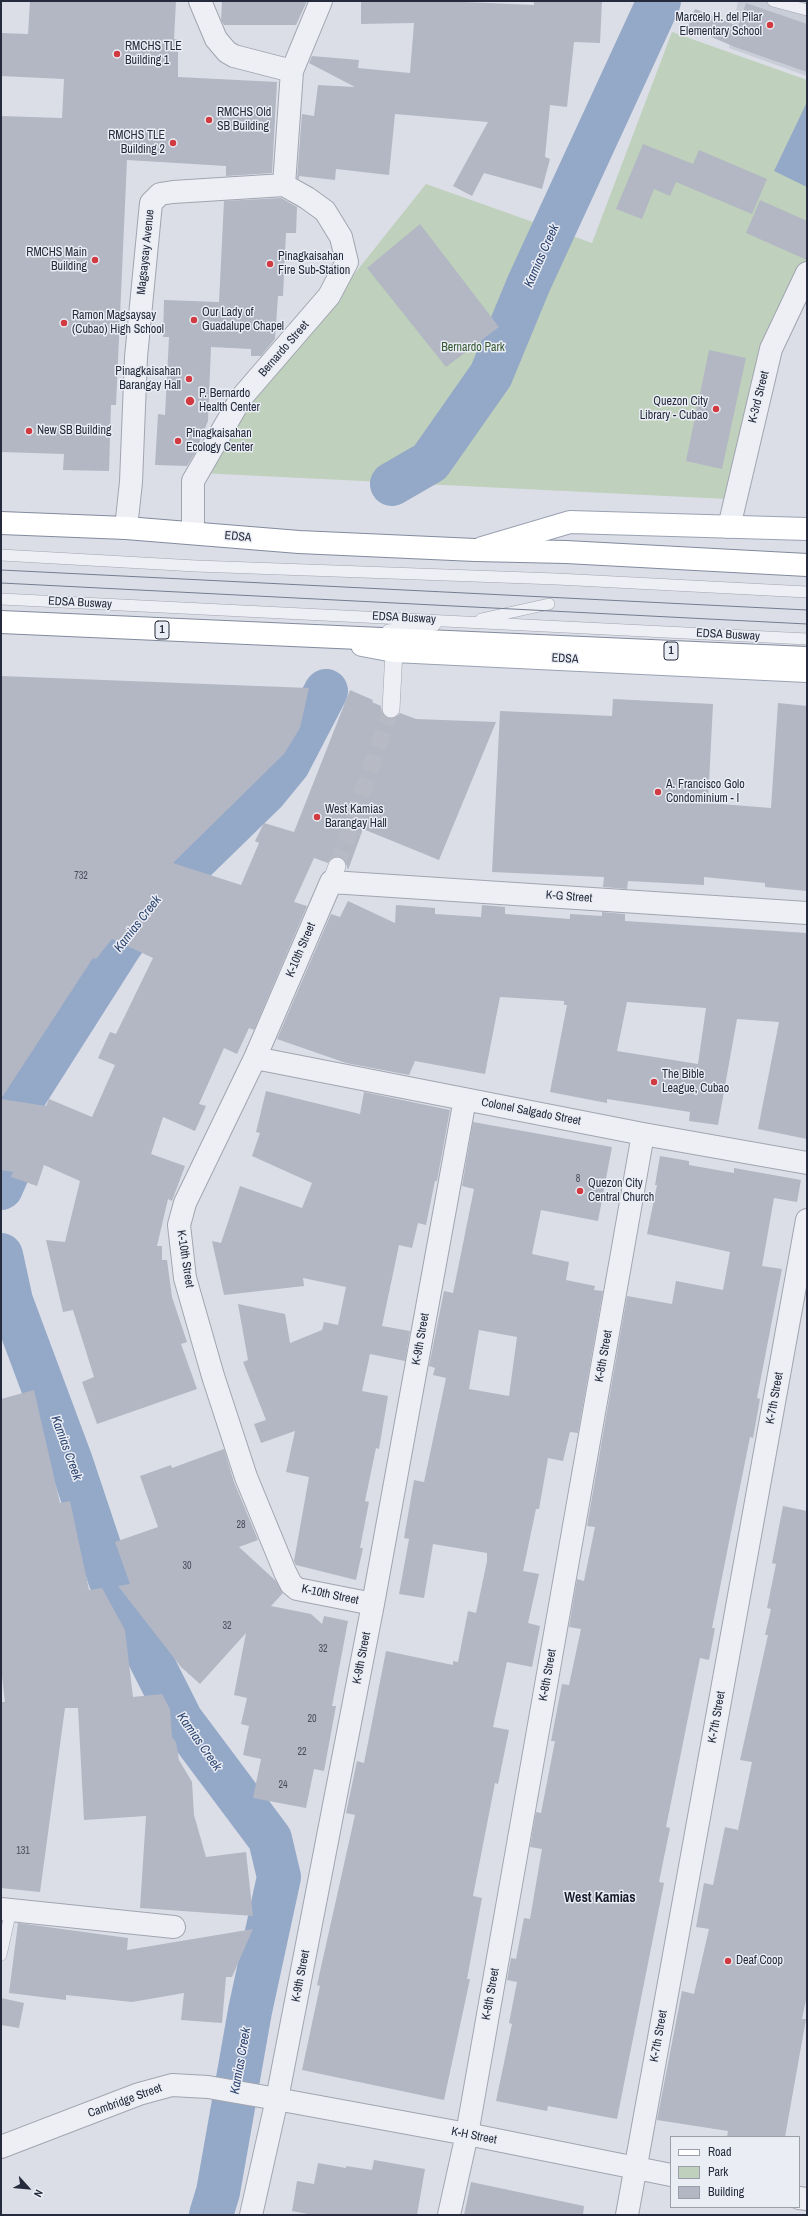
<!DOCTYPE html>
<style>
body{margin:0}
#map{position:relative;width:808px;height:2216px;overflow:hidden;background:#dbdee6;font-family:"Archivo Narrow",sans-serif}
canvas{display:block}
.frame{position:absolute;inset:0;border:2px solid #252b3c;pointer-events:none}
.legend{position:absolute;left:670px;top:2136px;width:130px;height:72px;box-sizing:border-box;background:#eaedf4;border:1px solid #9b9faa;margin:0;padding:5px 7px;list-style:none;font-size:12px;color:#252b3c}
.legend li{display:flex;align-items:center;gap:8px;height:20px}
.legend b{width:20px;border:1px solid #9b9faa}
.north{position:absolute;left:8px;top:2168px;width:40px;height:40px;-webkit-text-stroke:3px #eaedf4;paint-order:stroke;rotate:117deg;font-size:11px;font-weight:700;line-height:16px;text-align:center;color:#252b3c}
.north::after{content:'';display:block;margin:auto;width:14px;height:18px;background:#252b3c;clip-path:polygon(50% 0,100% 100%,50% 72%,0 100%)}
</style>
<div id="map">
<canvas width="808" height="2216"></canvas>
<div class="frame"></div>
<ul class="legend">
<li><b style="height:5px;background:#fff"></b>Road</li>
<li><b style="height:11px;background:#bfd0bc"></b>Park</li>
<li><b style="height:11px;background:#b2b7c3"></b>Building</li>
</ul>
<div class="north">N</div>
</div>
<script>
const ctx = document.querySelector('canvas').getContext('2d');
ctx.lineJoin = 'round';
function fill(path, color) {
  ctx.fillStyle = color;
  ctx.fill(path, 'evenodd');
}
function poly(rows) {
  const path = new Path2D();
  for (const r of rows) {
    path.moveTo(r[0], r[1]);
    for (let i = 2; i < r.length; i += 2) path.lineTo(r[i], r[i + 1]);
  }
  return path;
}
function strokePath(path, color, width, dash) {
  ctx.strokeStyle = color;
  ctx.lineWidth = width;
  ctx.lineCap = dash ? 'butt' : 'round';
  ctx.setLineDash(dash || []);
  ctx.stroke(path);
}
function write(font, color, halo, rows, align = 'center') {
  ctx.font = font + ' "Archivo Narrow",sans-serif';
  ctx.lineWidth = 3;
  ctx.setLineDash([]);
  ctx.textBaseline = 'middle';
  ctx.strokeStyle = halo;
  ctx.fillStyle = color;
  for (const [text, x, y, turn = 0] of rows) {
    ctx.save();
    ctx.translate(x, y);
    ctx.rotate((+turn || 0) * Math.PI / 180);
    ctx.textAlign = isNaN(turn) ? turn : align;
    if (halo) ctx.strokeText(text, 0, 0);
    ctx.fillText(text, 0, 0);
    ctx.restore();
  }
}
const built = poly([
 [738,1,807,1,807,76,729,48]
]);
const green = poly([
 [672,32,807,80,807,260,773,317,727,499,201,473,243,402,273,376,426,184,592,243]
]);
const water = poly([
 [807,102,807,187,774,171]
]);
const river = poly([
 [392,484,430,462,491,375,529,283,659,1],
 [1,1188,11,1165,24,1097,120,946,151,903,265,792,288,764,326,691],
 [1,1255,11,1301,71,1462,110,1579,181,1720,270,1839,279,1877,250,2011,218,2192,211,2215]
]);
const building = poly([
 [30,1,176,1,174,39,178,39,178,77,277,82,272,173,226,176,226,166,127,160,116,405,111,405,109,471,63,470,64,454,1,452,1,116,62,118,64,79,1,76,1,33,28,34],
 [222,1,307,1,296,25,224,25,221,20],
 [361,1,442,1,534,5,534,1,602,1,600,43,574,42,567,107,550,105,545,157,550,159,542,189,484,173,472,196,453,186,488,122,395,114,389,175,336,169,335,180,299,176,299,179,297,178,302,114,314,116,318,85,355,87,309,63,312,56,359,60,358,68,410,73,414,23,361,24],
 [746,3,807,24,807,72,735,47,688,27,695,9,738,26],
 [643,144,693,164,699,150,767,179,752,214,676,182,670,196,654,189,642,219,616,209],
 [281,198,297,207,296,233,286,233,283,296,278,296,275,339,261,356,251,356,251,349,211,347,208,421,195,453,187,466,155,465,158,414,165,415,169,337,163,337,164,300,219,302,224,201],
 [760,200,807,221,807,260,746,233],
 [420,224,499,327,446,367,367,268],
 [709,350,746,358,722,469,686,461],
 [1,676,309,688,300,728,284,754,173,863,241,885,259,843,255,841,264,823,294,832,350,690,373,700,372,702,381,706,382,714,390,719,396,718,400,713,416,719,496,722,439,860,363,829,348,870,345,860,340,857,331,858,328,863,314,858,294,902,307,906,254,1030,249,1028,237,1054,224,1048,199,1104,206,1106,195,1131,163,1117,151,1154,185,1166,172,1201,168,1199,157,1246,162,1246,162,1260,167,1260,172,1297,187,1342,181,1344,197,1389,97,1424,82,1382,94,1377,73,1310,63,1312,46,1240,65,1242,80,1181,44,1165,37,1186,11,1177,13,1172,1,1170],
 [112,939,153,958,116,1034,110,1032,98,1058,115,1065,92,1117,49,1099,46,1106,1,1099,93,958,96,959],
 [613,699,713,704,708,803,771,808,778,703,807,706,807,891,765,887,765,883,704,877,704,885,628,881,627,889,603,887,604,877,492,872,500,711,612,716],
 [348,901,395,923,396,905,435,908,435,914,481,917,482,905,505,907,505,914,570,919,570,914,602,916,602,912,625,914,625,921,807,933,807,1139,758,1129,779,1022,737,1019,718,1125,689,1121,690,1112,607,1099,607,1103,550,1092,567,1005,564,1005,564,1001,500,997,485,1074,415,1061,409,1075,346,1063,277,1039,331,914,340,917],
 [627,1002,706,1008,698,1064,617,1051],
 [266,1091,360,1114,364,1092,450,1110,437,1181,435,1181,426,1225,418,1223,412,1248,399,1245,382,1326,410,1331,405,1361,370,1354,362,1391,388,1396,379,1449,376,1448,365,1501,369,1502,360,1548,363,1548,356,1580,296,1565,294,1561,309,1477,286,1472,295,1431,261,1443,254,1424,266,1420,243,1362,248,1360,238,1304,285,1314,290,1343,322,1330,324,1322,338,1325,346,1287,303,1278,304,1286,224,1295,212,1241,221,1243,240,1186,302,1208,312,1183,252,1156,260,1133,256,1132],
 [473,1122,612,1147,598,1221,541,1210,532,1254,569,1262,566,1280,595,1286,594,1290,603,1291,578,1433,570,1432,563,1461,548,1458,539,1509,536,1509,523,1571,539,1574,528,1623,540,1626,532,1667,507,1662,493,1727,509,1730,498,1784,495,1783,473,1896,482,1898,467,1979,470,1979,444,2100,302,2070,320,1986,317,1985,355,1815,346,1813,357,1761,364,1763,386,1651,453,1665,453,1661,458,1662,468,1611,476,1613,487,1561,487,1553,433,1544,424,1598,399,1594,409,1539,404,1538,414,1480,424,1482,446,1378,433,1375,435,1368,429,1366,444,1291,453,1293,474,1189,462,1186],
 [479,1330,517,1337,509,1396,469,1389],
 [660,1156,689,1161,689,1165,734,1173,734,1168,801,1180,797,1202,774,1198,762,1266,782,1269,757,1398,760,1399,753,1438,750,1437,727,1552,712,1628,715,1628,709,1660,700,1658,680,1758,666,1827,670,1828,659,1882,664,1883,617,2119,548,2106,547,2111,496,2101,512,2024,509,2023,517,1982,507,1980,511,1958,516,1959,524,1918,530,1919,542,1849,530,1847,536,1812,541,1813,555,1741,551,1741,562,1684,569,1685,581,1629,569,1627,577,1579,584,1581,595,1527,587,1526,627,1296,672,1304,676,1281,723,1290,730,1252,647,1234,657,1185,655,1185],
 [34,1390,60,1503,70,1501,89,1590,102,1588,125,1630,133,1697,162,1694,170,1709,172,1737,176,1742,179,1760,192,1782,194,1815,206,1857,246,1852,253,1916,140,1908,146,1816,84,1820,78,1708,65,1708,40,1892,1,1888,1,1702,5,1702,1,1668,1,1399],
 [224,1449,234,1482,258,1540,239,1547,276,1581,283,1593,271,1606,311,1614,322,1624,324,1616,348,1621,332,1706,336,1706,324,1771,314,1769,306,1808,253,1798,261,1759,243,1755,249,1726,241,1724,247,1698,234,1695,246,1633,200,1684,181,1667,118,1586,130,1584,115,1542,158,1527,140,1476,171,1465,172,1468],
 [783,1506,807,1511,807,1995,802,2019,806,2019,785,2137,727,2137,728,2131,657,2120,682,1991,694,1994,709,1929,696,1927,704,1883,713,1885,725,1827,738,1830,752,1762,740,1760,768,1635,765,1635,771,1609,767,1608,776,1564,772,1563],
 [18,1923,128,1938,127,1950,253,1929,232,1977,226,1977,222,2023,181,2020,184,1993,132,2002,66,1995,66,2000,9,1993],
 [1,1998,24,2003,19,2028,1,2025],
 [374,2160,425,2169,417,2215,313,2215,292,2211,297,2181,314,2184,318,2163,346,2168,346,2166,372,2170],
 [471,2182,584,2206,583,2215,464,2215]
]);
const pedestrianTunnel = poly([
 [337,866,391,709]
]);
const service = poly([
 [773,1,807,10],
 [1,555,196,566,557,579,807,592],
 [1,599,807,639],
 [481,619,549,604],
 [388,630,435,625],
 [1,1955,11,1910]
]);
const pedestrian = poly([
 [391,709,394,651],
 [331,882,337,866]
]);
const minor = poly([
 [200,1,216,39,227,52,234,56,292,71],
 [284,185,292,71,321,1],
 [729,527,771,349,807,273],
 [126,528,131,482,136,357,151,203,160,194,173,192,284,185],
 [193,532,193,481,241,398,329,296,347,262,341,237,325,211,307,198,284,185],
 [255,1058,643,1134,807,1163],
 [373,1604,297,1589,291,1584,285,1572,246,1477,213,1376,185,1278,179,1225,185,1203,255,1058,331,882,807,913],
 [1,1909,174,1927],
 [251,2215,277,2099,373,1604,465,1099],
 [449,2215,467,2134,643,1134],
 [627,2215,807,1220]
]);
const tertiary = poly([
 [1,2147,139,2094,172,2085,208,2087,260,2096,467,2134,671,2175],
 [799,2198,807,2199]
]);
const primary = poly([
 [482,548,570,522,807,529],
 [362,645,394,651,807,671]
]);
const trunk = poly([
 [1,523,126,528,299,542,475,550,566,552,807,565],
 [1,622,807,658]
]);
const tram = poly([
 [1,570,807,610],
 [1,583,807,624]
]);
const markers = [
 [770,25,4,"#d13a41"],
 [117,54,4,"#d13a41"],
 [209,120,4,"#d13a41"],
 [173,143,4,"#d13a41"],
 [95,260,4,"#d13a41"],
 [270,264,4,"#d13a41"],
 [194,320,4,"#d13a41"],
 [64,323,4,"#d13a41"],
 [189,379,4,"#d13a41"],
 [190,401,5,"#d13a41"],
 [716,409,4,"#d13a41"],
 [29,431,4,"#d13a41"],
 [178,441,4,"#d13a41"],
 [658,792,4,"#d13a41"],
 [317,817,4,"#d13a41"],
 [654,1082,4,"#d13a41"],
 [580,1191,4,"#d13a41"],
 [728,1961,4,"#d13a41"]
];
const numberNames = [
 ["732",81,876],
 ["8",578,1179],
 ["28",241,1525],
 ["30",187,1566],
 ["32",227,1626],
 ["32",323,1649],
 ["20",312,1719],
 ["22",302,1752],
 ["24",283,1785],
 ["131",23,1851]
];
const shields = [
 [162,630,14],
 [671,651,14]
];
const shieldNames = [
 ["1",162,630],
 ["1",671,651]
];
const poiNames = [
 ["Marcelo H. del Pilar",762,18,"right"],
 ["Elementary School",762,32,"right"],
 ["RMCHS TLE",125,47],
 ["Building 1",125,61],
 ["RMCHS Old",217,113],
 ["SB Building",217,127],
 ["RMCHS TLE",165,136,"right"],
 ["Building 2",165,150,"right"],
 ["RMCHS Main",87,253,"right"],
 ["Building",87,267,"right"],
 ["Pinagkaisahan",278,257],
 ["Fire Sub-Station",278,271],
 ["Our Lady of",202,313],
 ["Guadalupe Chapel",202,327],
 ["Ramon Magsaysay",72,316],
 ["(Cubao) High School",72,330],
 ["Pinagkaisahan",181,372,"right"],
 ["Barangay Hall",181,386,"right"],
 ["P. Bernardo",199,394],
 ["Health Center",199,408],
 ["Quezon City",708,402,"right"],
 ["Library - Cubao",708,416,"right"],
 ["New SB Building",37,431],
 ["Pinagkaisahan",186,434],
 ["Ecology Center",186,448],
 ["A. Francisco Golo",666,785],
 ["Condominium - I",666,799],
 ["West Kamias",325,810],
 ["Barangay Hall",325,824],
 ["The Bible",662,1075],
 ["League, Cubao",662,1089],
 ["Quezon City",588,1184],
 ["Central Church",588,1198],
 ["Deaf Coop",736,1961]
];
const streetNames = [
 ["Magsaysay Avenue",146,252,-84],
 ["Bernardo Street",284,349,-49],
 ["K-3rd Street",759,397,-76],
 ["EDSA",238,537,5],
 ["EDSA Busway",80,603,3],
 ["EDSA Busway",404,618,3],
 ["EDSA Busway",728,635,3],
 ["EDSA",565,659,3],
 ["K-G Street",569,897,4],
 ["K-10th Street",301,950,-67],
 ["Colonel Salgado Street",531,1112,11],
 ["K-10th Street",185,1259,81],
 ["K-9th Street",421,1339,-80],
 ["K-8th Street",604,1356,-80],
 ["K-7th Street",775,1398,-80],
 ["K-10th Street",330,1595,12],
 ["K-9th Street",362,1658,-79],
 ["K-8th Street",548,1675,-80],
 ["K-7th Street",717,1717,-80],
 ["K-9th Street",301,1976,-79],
 ["K-8th Street",491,1994,-80],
 ["K-7th Street",659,2036,-80],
 ["Cambridge Street",125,2101,-20],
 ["K-H Street",474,2136,11]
];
const parkNames = [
 ["Bernardo Park",473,348]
];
const waterNames = [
 ["Kamias Creek",542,256,-66],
 ["Kamias Creek",138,924,-52],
 ["Kamias Creek",66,1448,70],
 ["Kamias Creek",199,1742,55],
 ["Kamias Creek",241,2061,-80]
];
const quarterNames = [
 ["West Kamias",600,1898]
];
fill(built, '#c9cdd8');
fill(green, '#bfd0bc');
fill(water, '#94a8c8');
strokePath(river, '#94a8c8', 44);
fill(building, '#b2b7c3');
strokePath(pedestrianTunnel, '#b7bac4', 17, [17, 8]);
strokePath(service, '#a1a5b0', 12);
strokePath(pedestrian, '#a1a5b0', 18);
strokePath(minor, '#a1a5b0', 24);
strokePath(tertiary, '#a1a5b0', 24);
strokePath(primary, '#9aa1b2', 24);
strokePath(trunk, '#828a9d', 24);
strokePath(service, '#edeff4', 11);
strokePath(pedestrian, '#edeff4', 17);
strokePath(minor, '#edeff4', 22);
strokePath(tertiary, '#edeff4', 22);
strokePath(primary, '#fff', 22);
strokePath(trunk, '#fff', 22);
strokePath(tram, '#747c90', 1);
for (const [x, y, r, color] of markers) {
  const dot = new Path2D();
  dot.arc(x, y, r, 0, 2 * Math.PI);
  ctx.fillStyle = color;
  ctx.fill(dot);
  strokePath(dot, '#eaedf4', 1.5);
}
write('10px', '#484e5e', null, numberNames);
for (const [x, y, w] of shields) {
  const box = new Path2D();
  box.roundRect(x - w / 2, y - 9, w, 18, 3);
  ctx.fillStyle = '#eaedf4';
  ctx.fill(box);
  strokePath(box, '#252b3c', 1);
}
write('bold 11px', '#252b3c', null, shieldNames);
write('12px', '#252b3c', '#eaedf4', poiNames, 'left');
write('12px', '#252b3c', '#eaedf4', streetNames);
write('12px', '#355832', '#eaedf4', parkNames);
write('italic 13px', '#2e4571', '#eaedf4', waterNames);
write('bold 14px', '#171c2d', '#eaedf4', quarterNames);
</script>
